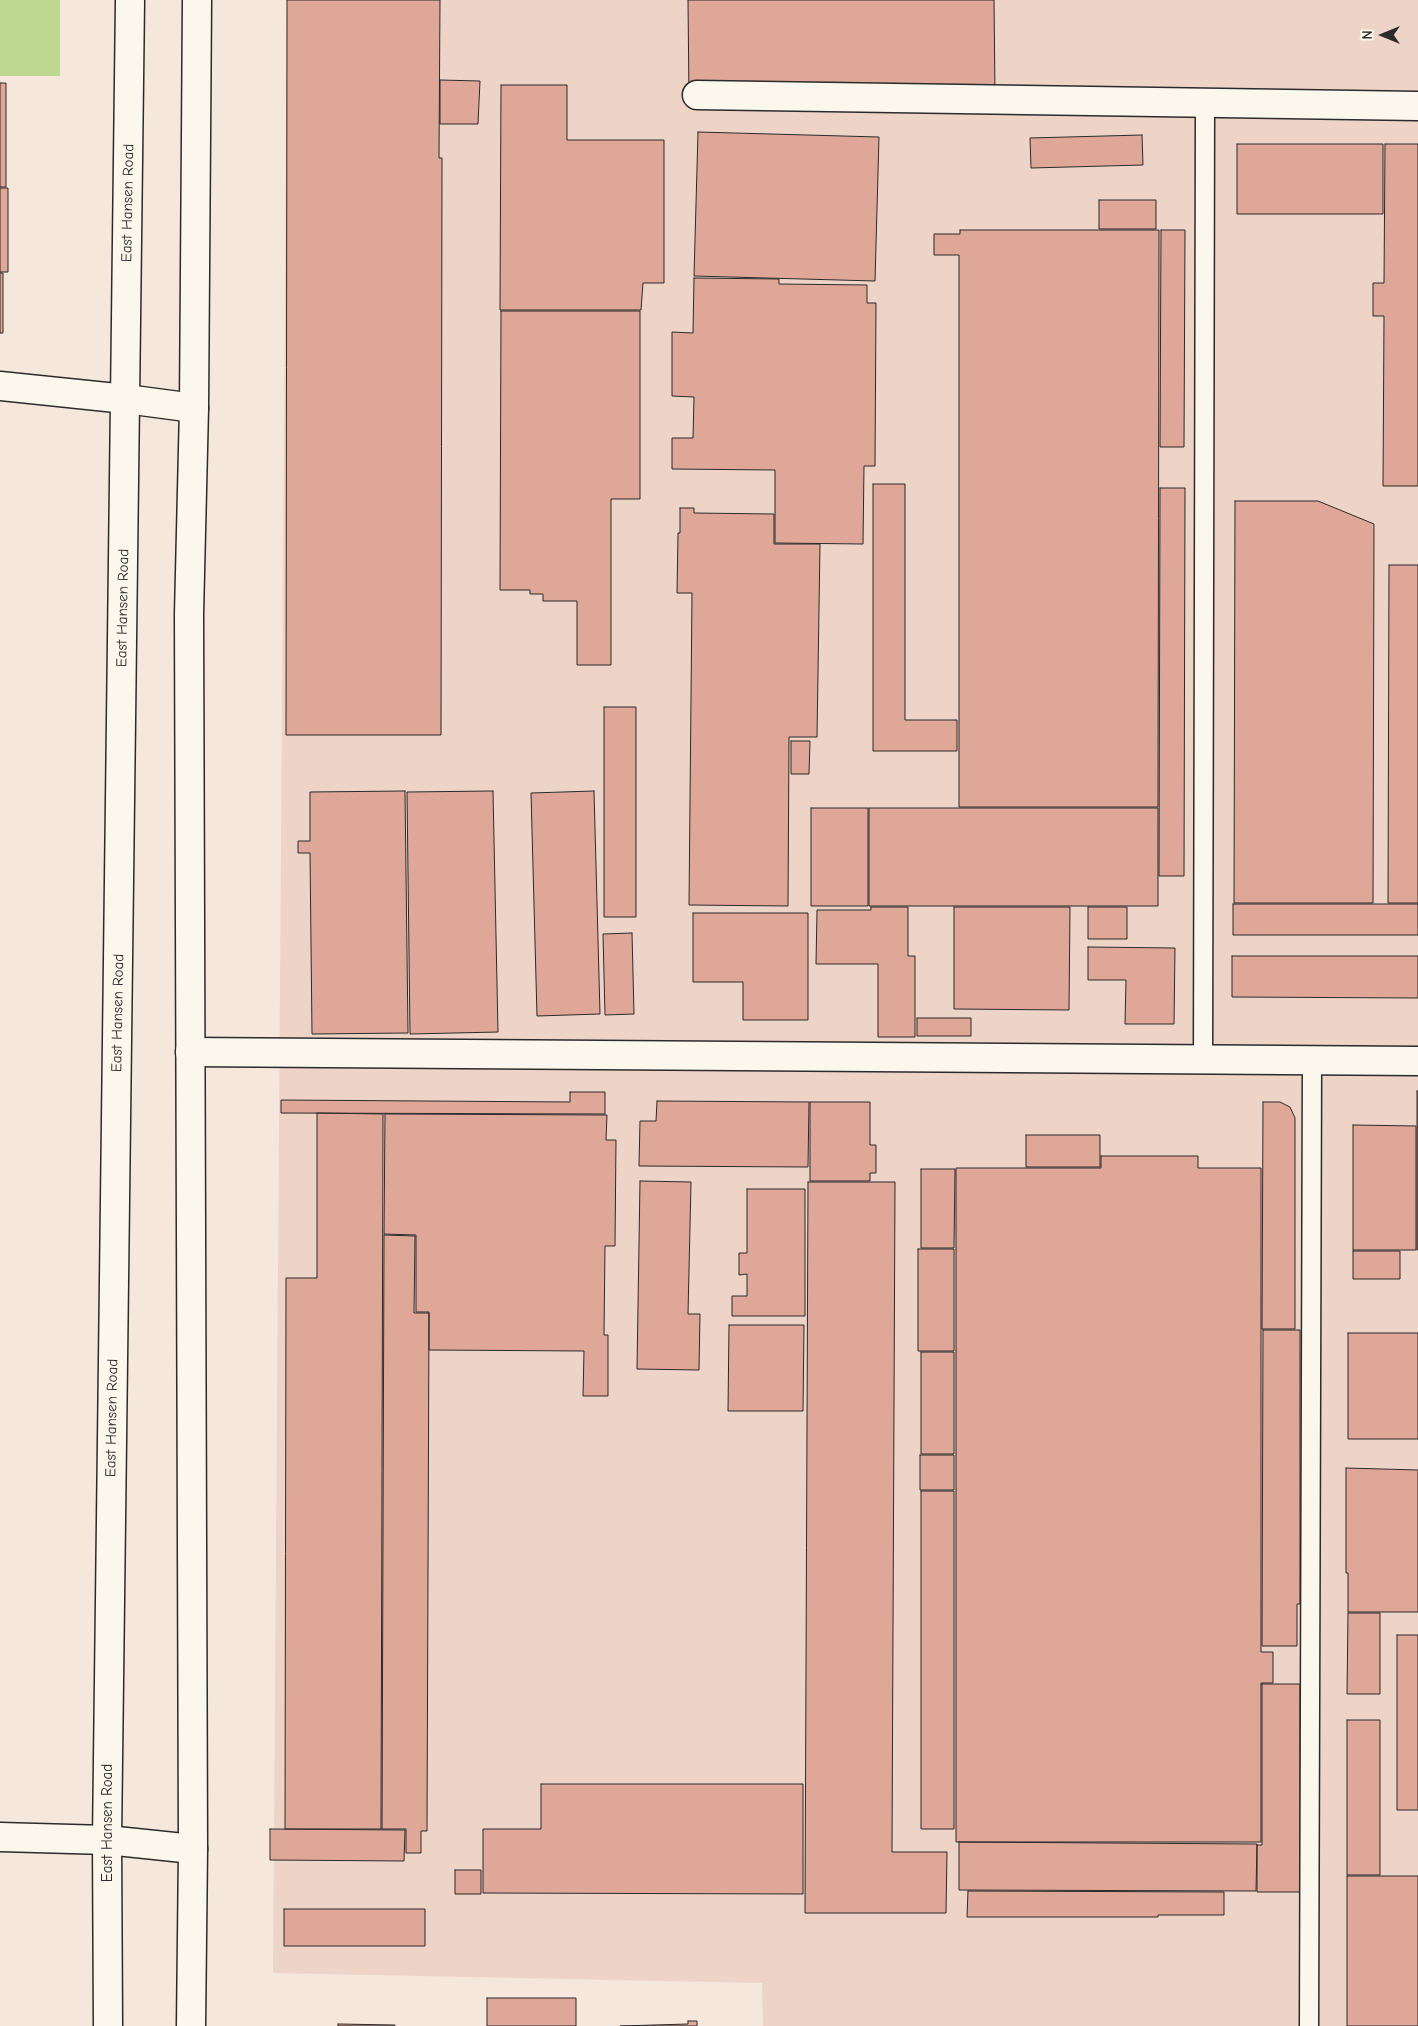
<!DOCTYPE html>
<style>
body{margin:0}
#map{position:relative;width:1418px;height:2026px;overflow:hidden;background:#f5e7db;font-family:"Comic Neue",sans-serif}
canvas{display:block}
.north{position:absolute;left:1358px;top:10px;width:50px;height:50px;-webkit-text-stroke:4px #fbf7ec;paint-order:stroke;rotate:270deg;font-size:14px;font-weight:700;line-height:20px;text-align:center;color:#2b2b2b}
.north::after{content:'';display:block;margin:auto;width:18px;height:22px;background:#2b2b2b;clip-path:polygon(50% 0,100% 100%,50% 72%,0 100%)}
</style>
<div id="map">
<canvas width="1418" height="2026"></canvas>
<div class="north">N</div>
</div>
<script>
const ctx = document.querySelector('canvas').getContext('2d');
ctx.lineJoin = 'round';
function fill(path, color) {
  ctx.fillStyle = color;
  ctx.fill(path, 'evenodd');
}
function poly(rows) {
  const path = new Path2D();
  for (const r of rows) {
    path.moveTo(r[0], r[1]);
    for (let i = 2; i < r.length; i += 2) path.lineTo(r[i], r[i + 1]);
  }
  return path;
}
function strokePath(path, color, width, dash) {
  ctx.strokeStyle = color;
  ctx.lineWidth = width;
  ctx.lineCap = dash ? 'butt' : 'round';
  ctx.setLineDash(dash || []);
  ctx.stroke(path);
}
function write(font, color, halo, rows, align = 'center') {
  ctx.font = font + ' "Comic Neue",sans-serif';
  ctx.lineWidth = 4;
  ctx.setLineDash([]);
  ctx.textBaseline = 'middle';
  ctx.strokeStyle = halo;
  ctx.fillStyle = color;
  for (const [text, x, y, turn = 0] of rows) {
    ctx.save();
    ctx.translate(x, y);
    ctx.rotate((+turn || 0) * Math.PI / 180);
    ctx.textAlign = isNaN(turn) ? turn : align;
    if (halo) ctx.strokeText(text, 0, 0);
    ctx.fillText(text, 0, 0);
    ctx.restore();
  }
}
const built = poly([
 [287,0,1418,0,1418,2026,763,2026,762,1983,273,1973]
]);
const green = poly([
 [0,0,60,0,60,76,0,76]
]);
const building = poly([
 [287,0,440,0,439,158,442,158,441,735,286,735,287,0],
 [688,0,994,0,995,95,689,97,688,0],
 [440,80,480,81,478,124,440,124,440,80],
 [0,83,6,83,6,187,0,187,0,83],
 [501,85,567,85,567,140,664,140,664,283,643,283,641,310,500,310,501,85],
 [698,132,879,137,875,281,694,276,698,132],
 [1142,135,1143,165,1031,168,1030,138,1142,135],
 [1237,144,1383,144,1383,214,1237,214,1237,144],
 [1385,144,1418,144,1418,486,1383,486,1384,316,1373,316,1373,283,1384,283,1385,144],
 [0,188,8,188,8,272,0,272,0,188],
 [1099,200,1156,200,1156,229,1099,229,1099,200],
 [960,230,1159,230,1158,807,959,807,959,255,934,255,934,234,960,234,960,230],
 [1161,230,1185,230,1184,447,1160,447,1161,230],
 [0,273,3,273,3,333,0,333,0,273],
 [694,278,779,279,779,284,867,285,867,303,876,303,875,466,864,466,863,544,775,543,775,470,672,469,672,438,693,438,694,397,672,396,672,332,693,333,694,278],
 [501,311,640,311,640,499,611,499,611,665,577,665,577,601,543,601,543,594,530,594,530,590,500,590,501,311],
 [873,484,905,484,905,720,957,720,957,751,873,751,873,484],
 [1160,488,1185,488,1184,876,1159,876,1160,488],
 [1235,501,1318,501,1374,524,1373,903,1234,903,1235,501],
 [680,508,694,508,694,513,774,514,774,544,820,544,817,737,789,737,788,906,689,905,692,593,677,593,678,533,680,533,680,508],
 [1389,565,1418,565,1418,903,1388,903,1389,565],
 [604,707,636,707,636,917,604,917,604,707],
 [791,741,810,741,809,774,791,774,791,741],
 [405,791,408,1033,312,1034,310,853,298,853,298,841,310,841,310,792,405,791],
 [493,791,498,1032,410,1034,407,792,493,791],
 [594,791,600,1014,537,1016,531,793,594,791],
 [811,808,868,808,868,906,811,906,811,808],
 [869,808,1158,808,1158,906,869,906,869,808],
 [1233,904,1418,904,1418,935,1233,935,1233,904],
 [871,907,908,907,908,956,915,956,915,1037,878,1037,878,964,816,964,817,910,871,910,871,907],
 [954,907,1070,907,1069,1010,954,1009,954,907],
 [1088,907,1127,907,1127,939,1088,939,1088,907],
 [693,913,808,913,808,1020,743,1020,743,982,693,982,693,913],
 [632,933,634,1014,605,1015,603,934,632,933],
 [1088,947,1175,948,1174,1024,1125,1024,1126,980,1088,980,1088,947],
 [1232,956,1418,956,1418,998,1232,997,1232,956],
 [917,1018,971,1018,971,1036,917,1036,917,1018],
 [1417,1091,1418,1091,1418,1250,1417,1250,1417,1091],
 [570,1092,605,1092,605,1114,281,1113,281,1100,570,1102,570,1092],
 [657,1101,809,1102,808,1167,639,1166,640,1121,656,1121,657,1101],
 [810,1102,870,1102,870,1145,876,1145,876,1173,870,1173,870,1181,810,1181,810,1102],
 [1263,1102,1280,1102,1290,1107,1295,1118,1295,1329,1262,1329,1263,1102],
 [317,1113,383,1114,381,1829,285,1829,286,1278,317,1278,317,1113],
 [385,1114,607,1115,606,1140,616,1140,615,1246,605,1246,604,1335,608,1335,608,1396,583,1396,584,1351,429,1350,429,1312,416,1312,416,1235,384,1234,385,1114],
 [1353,1125,1416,1126,1416,1250,1353,1250,1353,1125],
 [1026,1135,1100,1135,1100,1167,1026,1167,1026,1135],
 [1101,1156,1198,1156,1198,1168,1261,1168,1261,1652,1273,1652,1273,1683,1261,1683,1261,1842,956,1842,956,1168,1101,1168,1101,1156],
 [921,1169,955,1169,954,1248,921,1248,921,1169],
 [640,1181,691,1182,688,1314,700,1314,699,1370,637,1369,640,1181],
 [808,1182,895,1182,892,1852,947,1852,946,1913,805,1913,808,1182],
 [747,1189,805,1189,805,1316,732,1316,732,1296,747,1296,747,1274,739,1275,739,1253,747,1253,747,1189],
 [384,1235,415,1236,414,1313,429,1313,427,1831,421,1831,421,1853,406,1853,406,1829,382,1829,384,1235],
 [918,1249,954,1249,954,1351,918,1351,918,1249],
 [1353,1251,1400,1251,1400,1279,1353,1279,1353,1251],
 [729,1325,804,1325,803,1411,728,1411,729,1325],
 [1263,1330,1300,1330,1300,1604,1297,1604,1297,1646,1262,1646,1263,1330],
 [1348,1333,1418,1333,1418,1439,1348,1439,1348,1333],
 [921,1352,954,1352,954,1454,921,1454,921,1352],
 [920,1455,954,1455,954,1490,920,1490,920,1455],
 [1346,1468,1418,1470,1418,1612,1348,1612,1348,1573,1346,1573,1346,1468],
 [921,1491,954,1491,954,1829,921,1829,921,1491],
 [1348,1613,1380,1613,1380,1694,1347,1694,1348,1613],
 [1397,1635,1418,1635,1418,1810,1397,1810,1397,1635],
 [1262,1684,1300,1684,1300,1892,1257,1892,1257,1845,1262,1845,1262,1684],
 [1347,1720,1380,1720,1380,1875,1347,1875,1347,1720],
 [541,1784,803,1784,803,1894,483,1893,483,1829,541,1829,541,1784],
 [270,1829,405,1830,404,1861,270,1860,270,1829],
 [959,1842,1257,1844,1256,1891,959,1890,959,1842],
 [455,1870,481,1870,481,1894,455,1894,455,1870],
 [1347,1876,1418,1876,1418,2026,1347,2026,1347,1876],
 [968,1891,1224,1892,1224,1915,1158,1915,1158,1917,967,1917,968,1891],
 [284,1909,425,1909,425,1946,284,1946,284,1909],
 [487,1998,576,1998,576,2026,487,2026,487,1998],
 [688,2021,697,2021,697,2026,620,2026,688,2024,688,2021],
 [338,2024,395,2025,395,2026,338,2026,338,2024]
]);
const lane = poly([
 [1203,1060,1205,103],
 [1309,2026,1312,1061]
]);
const street = poly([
 [697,95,1418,106],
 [0,386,126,399,194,408],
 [190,1052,1418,1061],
 [0,1837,107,1840,193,1849]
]);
const secondary = poly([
 [108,2026,107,1840,130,0],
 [191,2026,193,1849,189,614,194,408,197,0]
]);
const streetNames = [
 ["East Hansen Road",128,203,-89],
 ["East Hansen Road",123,608,-89],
 ["East Hansen Road",118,1013,-89],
 ["East Hansen Road",112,1418,-89],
 ["East Hansen Road",108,1823,-90]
];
fill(built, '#eed4c7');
fill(green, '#bfd88f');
fill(building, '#dfa798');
strokePath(building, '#2b2b2b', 1);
strokePath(lane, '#2b2b2b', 21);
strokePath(street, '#2b2b2b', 31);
strokePath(secondary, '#2b2b2b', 31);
strokePath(lane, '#fbf7ec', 18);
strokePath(street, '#fbf7ec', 28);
strokePath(secondary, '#fbf7ec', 28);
write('15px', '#2b2b2b', '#fbf7ec', streetNames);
</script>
